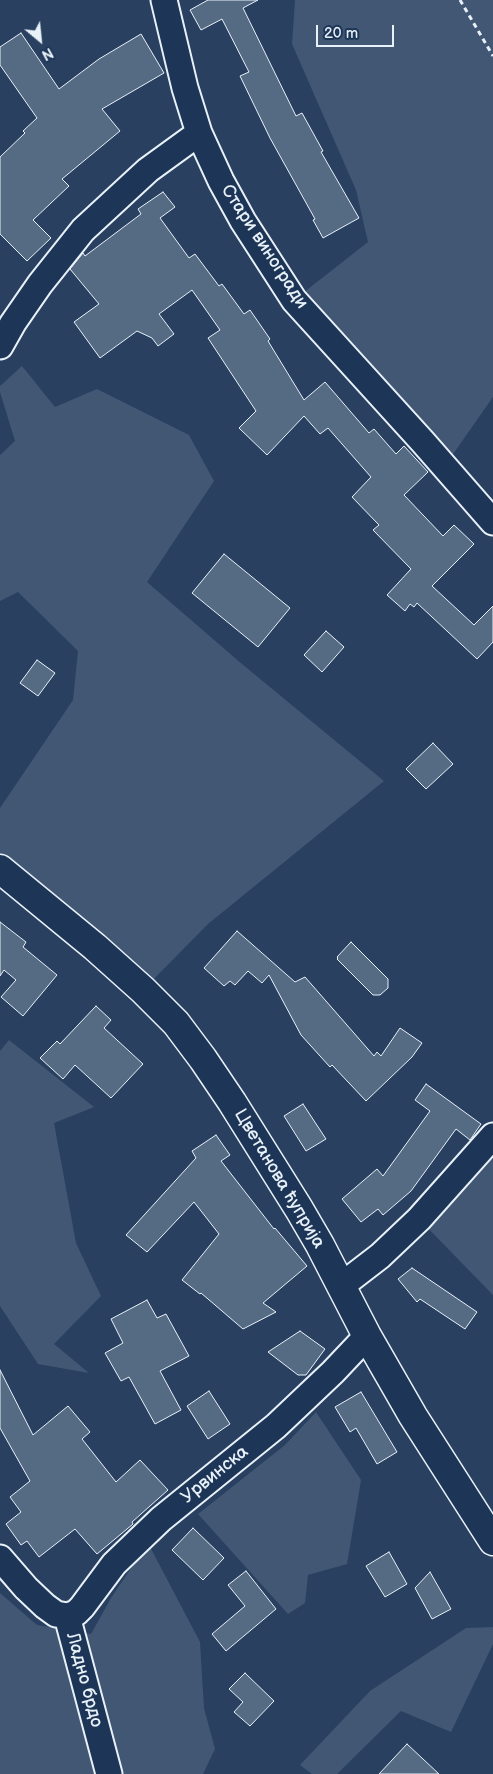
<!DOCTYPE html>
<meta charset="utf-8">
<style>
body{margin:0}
#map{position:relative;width:493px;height:1774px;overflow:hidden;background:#294061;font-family:"Balsamiq Sans",sans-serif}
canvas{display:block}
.north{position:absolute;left:15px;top:15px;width:50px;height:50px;-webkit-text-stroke:4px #1d3557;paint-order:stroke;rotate:152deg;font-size:14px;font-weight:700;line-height:20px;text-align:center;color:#e8f1f8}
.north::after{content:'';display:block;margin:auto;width:18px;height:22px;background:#e8f1f8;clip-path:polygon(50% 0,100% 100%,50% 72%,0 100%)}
.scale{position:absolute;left:316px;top:25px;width:78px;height:22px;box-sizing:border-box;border:2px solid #e8f1f8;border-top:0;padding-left:6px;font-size:15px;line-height:18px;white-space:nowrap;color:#e8f1f8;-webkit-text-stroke:4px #1d3557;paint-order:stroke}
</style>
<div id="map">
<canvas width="493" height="1774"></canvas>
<div class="north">N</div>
<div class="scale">20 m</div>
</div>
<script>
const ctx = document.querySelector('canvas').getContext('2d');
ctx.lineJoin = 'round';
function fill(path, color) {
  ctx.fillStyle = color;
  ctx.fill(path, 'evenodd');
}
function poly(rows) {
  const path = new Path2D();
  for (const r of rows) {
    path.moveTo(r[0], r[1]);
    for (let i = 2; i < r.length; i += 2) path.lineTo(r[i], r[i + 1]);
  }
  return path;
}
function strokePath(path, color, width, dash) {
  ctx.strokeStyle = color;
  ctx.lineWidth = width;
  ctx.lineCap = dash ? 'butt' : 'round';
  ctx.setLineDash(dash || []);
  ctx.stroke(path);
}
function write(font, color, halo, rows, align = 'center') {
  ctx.font = font + ' "Balsamiq Sans",sans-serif';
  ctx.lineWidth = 4.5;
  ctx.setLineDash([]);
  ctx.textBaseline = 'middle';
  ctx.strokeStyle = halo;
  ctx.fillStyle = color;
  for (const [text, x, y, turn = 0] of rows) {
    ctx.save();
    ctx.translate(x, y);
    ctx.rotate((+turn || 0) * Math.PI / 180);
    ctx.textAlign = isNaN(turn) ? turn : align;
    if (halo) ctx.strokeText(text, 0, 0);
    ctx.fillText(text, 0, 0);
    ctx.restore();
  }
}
const green = poly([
 [295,0,493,0,493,397,449,460,294,300,368,242,356,190,292,44],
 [22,366,55,407,97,389,189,435,214,481,147,582,242,664,384,781,208,924,143,990,0,869,0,808,73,700,78,651,18,592,0,601,0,455,15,441,0,392,0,386],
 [9,1040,94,1107,54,1123,76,1243,101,1296,54,1344,89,1373,38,1364,0,1306,0,1051],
 [493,1136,493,1295,419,1219],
 [316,1412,361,1480,347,1564,308,1575,305,1603,288,1614,198,1514,285,1445],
 [148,1543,200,1642,204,1708,215,1749,203,1774,0,1774,0,1593,37,1625,91,1634,111,1598],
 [493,1627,493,1644,451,1732,401,1711,337,1774,312,1774,300,1765,370,1691,466,1628]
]);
const building = poly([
 [208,0,258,0,243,8,296,116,302,113,323,151,321,152,359,218,323,238,313,220,315,219,270,138,240,76,249,72,222,19,201,30,190,10,208,0],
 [21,33,59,89,99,59,141,34,164,73,102,109,120,131,62,179,69,186,33,220,51,238,27,261,0,234,0,157,25,133,23,131,37,118,0,65,0,47,21,33],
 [163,192,175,207,160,218,189,258,195,254,219,286,222,284,244,314,250,310,270,339,268,341,304,400,325,382,369,433,374,429,396,454,404,446,428,472,404,495,443,536,454,525,474,544,432,586,474,625,493,606,493,642,477,659,417,603,414,607,410,604,405,611,387,595,411,569,373,530,379,525,352,497,371,477,328,428,320,434,304,416,267,455,239,428,256,411,208,338,220,330,192,290,159,314,174,334,158,346,152,338,137,331,100,358,74,322,99,304,70,269,83,253,85,256,141,214,138,209,163,192],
 [224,554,290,608,258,647,192,593,224,554],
 [326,631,344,647,322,672,304,655,326,631],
 [37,660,55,673,38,696,20,683,37,660],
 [433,743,453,764,426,789,406,769,433,743],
 [0,922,26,942,23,947,57,975,23,1016,1,997,16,980,4,970,0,976,0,922],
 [237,931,295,982,305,977,374,1056,377,1052,381,1056,400,1028,422,1043,412,1057,366,1101,332,1065,330,1067,301,1035,269,975,262,983,248,971,235,985,230,981,224,986,204,968,237,931],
 [351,942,388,979,388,988,380,995,373,995,337,959,338,958,337,957,351,942],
 [96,1006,111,1020,104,1028,143,1064,111,1098,75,1065,63,1079,40,1058,57,1041,60,1044,96,1006],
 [426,1084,481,1124,470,1140,456,1129,411,1191,383,1215,378,1209,361,1222,342,1199,377,1169,383,1176,430,1111,415,1100,426,1084],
 [303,1104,326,1139,306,1151,284,1116,303,1104],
 [216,1135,230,1155,221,1161,274,1229,275,1228,307,1266,263,1303,276,1312,243,1329,201,1293,200,1294,182,1280,219,1234,194,1202,147,1252,126,1235,196,1158,192,1151,216,1135],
 [412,1268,477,1312,465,1329,420,1299,417,1302,398,1279,412,1268],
 [147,1300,157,1318,166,1314,189,1356,160,1371,181,1410,155,1424,129,1377,121,1381,105,1353,123,1343,111,1319,147,1300],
 [300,1331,325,1349,306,1375,298,1375,268,1352,300,1331],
 [0,1370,33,1435,68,1406,90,1432,82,1439,116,1482,140,1460,168,1490,132,1522,133,1524,97,1554,75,1529,39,1557,27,1541,21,1545,6,1524,21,1512,10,1497,30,1481,0,1428,0,1370],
 [209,1391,230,1424,208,1439,187,1406,209,1391],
 [361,1392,397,1452,377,1464,356,1428,350,1432,335,1407,361,1392],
 [193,1528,224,1558,203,1580,172,1550,193,1528],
 [389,1552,407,1584,385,1597,366,1566,389,1552],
 [246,1571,276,1609,226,1651,212,1634,245,1606,228,1585,246,1571],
 [430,1572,451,1609,432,1619,415,1588,430,1572],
 [245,1673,274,1701,250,1726,234,1712,243,1702,229,1689,245,1673],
 [407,1744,439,1774,379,1774,407,1744]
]);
const path = poly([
 [460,0,493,56]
]);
const street = poly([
 [164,0,185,88,199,133,221,181,243,221,294,300,423,442,493,522],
 [0,346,13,323,40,284,83,230,148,170,199,133],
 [341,1286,380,1256,419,1219,493,1136],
 [0,1558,26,1588,45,1606,56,1614,67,1616,109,1774],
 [67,1616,76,1613,82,1607,114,1564,161,1519,276,1426,333,1372,367,1336]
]);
const secondary = poly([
 [0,869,95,947,143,990,176,1023,203,1059,232,1102,299,1209,320,1245,367,1336,413,1416,493,1541]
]);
const streetNames = [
 ["Стари виногради",264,247,57],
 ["Цветанова ћуприја",279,1179,59],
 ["Урвинска",215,1475,-39],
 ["Ладно брдо",84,1680,75]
];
fill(green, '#415774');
fill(building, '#556a83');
strokePath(building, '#e8f1f8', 1);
strokePath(street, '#e8f1f8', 29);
strokePath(secondary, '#e8f1f8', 31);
strokePath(path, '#e8f1f8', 3, [5, 4]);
strokePath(street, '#1d3557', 25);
strokePath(secondary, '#1d3557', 28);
write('18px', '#e8f1f8', '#1d3557', streetNames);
</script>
